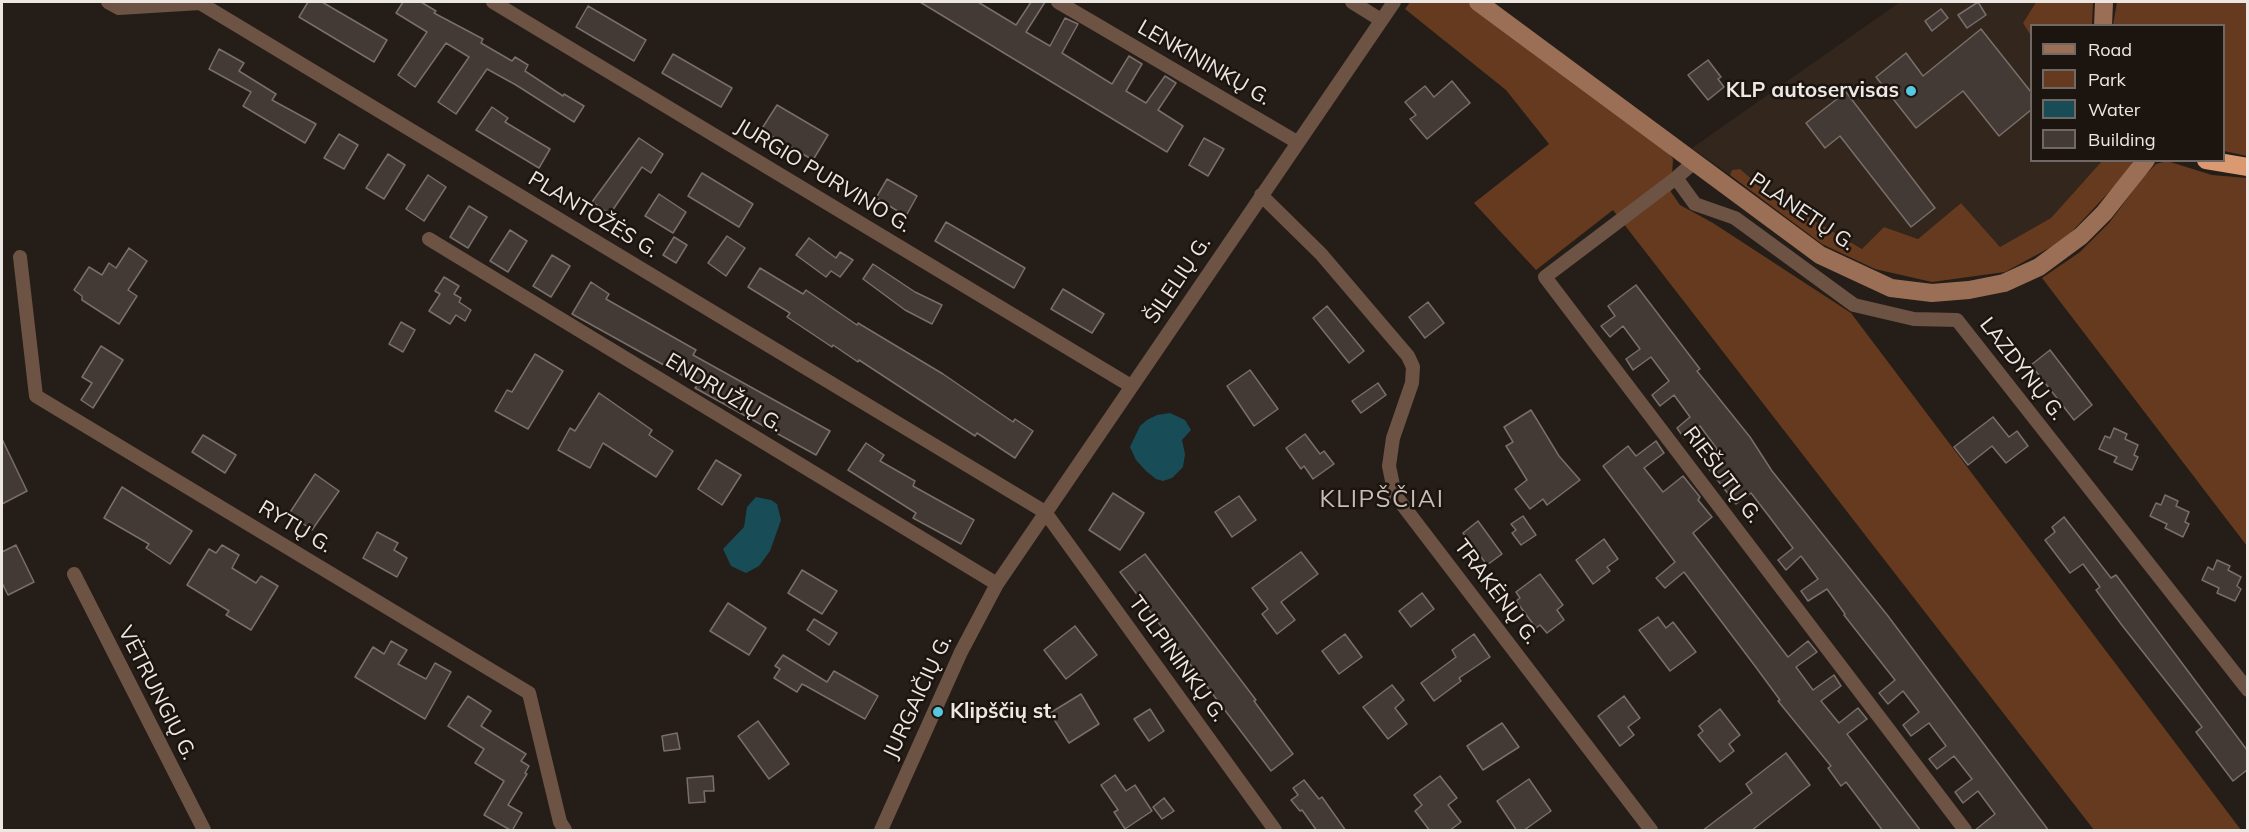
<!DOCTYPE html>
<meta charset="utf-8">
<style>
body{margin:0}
#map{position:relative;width:2249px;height:832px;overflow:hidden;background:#251d18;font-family:Mulish,sans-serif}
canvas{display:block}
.frame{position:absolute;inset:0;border:3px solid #ede7e3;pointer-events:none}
.legend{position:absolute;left:2030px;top:24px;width:195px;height:138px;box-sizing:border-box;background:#1c140f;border:2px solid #706864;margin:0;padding:8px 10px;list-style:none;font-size:18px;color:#ede7e3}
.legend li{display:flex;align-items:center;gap:12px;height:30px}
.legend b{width:30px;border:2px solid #706864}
</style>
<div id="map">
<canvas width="2249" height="832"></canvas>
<div class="frame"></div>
<ul class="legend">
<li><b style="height:8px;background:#9a6f56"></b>Road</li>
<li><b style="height:16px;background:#663a1e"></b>Park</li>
<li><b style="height:16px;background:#184d58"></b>Water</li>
<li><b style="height:16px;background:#443a35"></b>Building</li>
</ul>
</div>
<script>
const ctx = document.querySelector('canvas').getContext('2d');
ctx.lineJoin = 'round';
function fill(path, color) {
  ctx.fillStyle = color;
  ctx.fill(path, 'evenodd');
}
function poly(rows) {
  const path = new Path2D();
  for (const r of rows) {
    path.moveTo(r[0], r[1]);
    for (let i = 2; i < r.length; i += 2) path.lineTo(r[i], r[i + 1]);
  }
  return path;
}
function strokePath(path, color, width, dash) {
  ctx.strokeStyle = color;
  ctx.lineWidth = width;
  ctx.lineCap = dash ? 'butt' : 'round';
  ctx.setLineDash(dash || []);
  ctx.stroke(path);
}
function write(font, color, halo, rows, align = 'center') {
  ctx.font = font + ' Mulish,sans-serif';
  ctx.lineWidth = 5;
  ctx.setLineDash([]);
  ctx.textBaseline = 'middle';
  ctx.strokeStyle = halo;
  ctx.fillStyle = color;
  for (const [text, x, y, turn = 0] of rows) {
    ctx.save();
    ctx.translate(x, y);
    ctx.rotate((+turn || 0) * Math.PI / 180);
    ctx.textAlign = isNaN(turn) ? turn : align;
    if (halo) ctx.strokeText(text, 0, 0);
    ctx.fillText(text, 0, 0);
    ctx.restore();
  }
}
const built = poly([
 [1900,2,2036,2,2023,23,2031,36,2032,160,2102,161,2051,218,2000,247,1961,203,1918,239,1884,227,1863,249,1800,212,1787,210,1740,169,1732,170,1730,175,1692,148]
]);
const green = poly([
 [1410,2,1468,2,1668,152,1673,159,1671,192,1680,205,1713,223,1851,313,2241,830,2094,830,1613,210,1536,270,1474,203,1549,144,1506,90,1405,9],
 [2036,2,2093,2,2092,25,2032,26,2031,36,2023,23],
 [2117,2,2247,2,2247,156,2224,151,2224,26,2113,25],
 [2102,161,2133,161,2127,173,2064,240,2005,272,1932,282,1875,269,1822,244,1730,175,1732,170,1740,169,1787,210,1800,212,1862,249,1884,227,1918,239,1961,203,2000,247,2051,218],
 [2167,161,2212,175,2247,178,2247,546,2042,278,2080,252,2109,223,2144,176,2156,164]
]);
const water = poly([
 [1170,413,1185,420,1191,430,1182,440,1185,454,1183,467,1172,478,1163,481,1156,479,1146,471,1136,460,1130,447,1140,426,1147,420,1157,415],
 [756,497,771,500,777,504,781,520,770,551,759,566,746,573,731,566,723,549,744,527,747,507]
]);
const building = poly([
 [308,2,322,2,387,40,374,62,299,17,308,2],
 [403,2,421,2,436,11,434,13,483,39,481,43,512,61,515,57,528,65,525,71,563,96,564,94,584,106,574,122,516,85,487,69,456,114,438,102,469,57,446,43,415,87,398,75,427,32,396,13,403,2],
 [920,2,978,2,1016,25,1031,2,1045,2,1026,32,1050,46,1065,18,1078,24,1062,53,1112,84,1129,56,1142,64,1126,91,1146,103,1165,76,1176,83,1158,110,1183,126,1167,152,920,2],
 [1978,2,1986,15,1967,28,1958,15,1978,2],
 [588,6,646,40,634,61,576,27,588,6],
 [1941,9,1948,18,1932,31,1925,21,1941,9],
 [1981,29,2031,92,2031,110,1999,136,1963,91,1916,128,1876,77,1906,53,1923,76,1981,29],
 [219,49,244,63,239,71,276,94,272,100,316,124,305,143,243,106,251,92,209,69,219,49],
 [673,54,732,88,721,107,662,73,673,54],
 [1708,60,1721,77,1718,79,1724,87,1708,100,1688,75,1708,60],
 [1452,81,1470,103,1427,139,1410,119,1416,115,1405,102,1425,86,1434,97,1452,81],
 [1846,92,1935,208,1911,227,1840,136,1825,148,1806,123,1846,92],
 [777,105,828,135,813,160,761,130,777,105],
 [492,107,508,118,505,122,550,149,539,168,476,130,492,107],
 [339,134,358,145,344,169,324,158,339,134],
 [639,138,663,154,651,173,642,167,610,214,592,202,639,138],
 [1204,138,1224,149,1208,176,1189,165,1204,138],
 [388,154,405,165,384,199,366,188,388,154],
 [702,173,753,204,739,227,688,196,702,173],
 [428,175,446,187,424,221,406,209,428,175],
 [887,179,917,196,906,216,876,198,887,179],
 [659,194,686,212,673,233,645,216,659,194],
 [469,206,487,217,468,248,450,237,469,206],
 [946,222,1025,268,1014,288,935,241,946,222],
 [510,230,527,241,508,272,490,261,510,230],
 [727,236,745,248,726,276,708,263,727,236],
 [674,237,687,245,676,263,663,255,674,237],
 [809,238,836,258,840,252,853,260,840,277,831,271,826,277,796,255,809,238],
 [129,248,147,261,128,290,137,296,119,324,82,300,82,296,74,290,89,267,102,275,109,263,116,268,129,248],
 [552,255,570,266,551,297,533,286,552,255],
 [873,264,915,292,942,305,932,324,905,310,863,279,873,264],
 [760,268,803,294,806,290,857,325,858,323,943,374,1013,422,1015,419,1033,431,1015,458,977,433,975,436,859,360,858,362,833,345,832,347,787,317,790,313,748,287,760,268],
 [444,277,459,286,454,294,461,298,459,302,471,310,465,321,456,315,450,324,429,311,440,294,435,291,444,277],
 [591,282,609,294,606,299,696,350,693,355,830,431,816,455,695,388,698,384,572,314,591,282],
 [1636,285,1700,369,1697,371,1750,437,1772,471,1888,616,2049,831,1974,831,1995,814,1978,791,1963,803,1955,792,1972,779,1954,756,1937,769,1929,759,1946,746,1929,723,1911,736,1903,725,1919,712,1903,691,1888,704,1879,693,1895,680,1844,615,1845,614,1827,589,1808,601,1801,591,1818,579,1801,556,1786,570,1778,560,1793,548,1768,515,1751,493,1736,504,1702,460,1717,449,1700,426,1684,438,1677,428,1690,417,1674,395,1660,406,1652,395,1669,381,1651,357,1633,370,1626,359,1640,349,1623,326,1610,337,1601,326,1615,316,1608,306,1636,285],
 [1063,289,1104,314,1092,333,1051,309,1063,289],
 [1428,302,1444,323,1425,338,1409,317,1428,302],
 [1327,306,1364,351,1349,363,1313,318,1327,306],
 [401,322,415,330,403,352,389,344,401,322],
 [101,346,123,360,93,408,81,400,92,383,82,377,101,346],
 [2050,350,2092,405,2074,420,2031,365,2050,350],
 [535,354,563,371,528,429,495,411,507,390,512,392,535,354],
 [1250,370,1278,409,1254,426,1227,386,1250,370],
 [1378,383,1386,395,1361,413,1352,401,1378,383],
 [599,393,652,430,649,435,673,451,656,477,603,443,590,468,558,450,570,428,575,431,599,393],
 [1531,410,1559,456,1580,480,1547,505,1543,499,1530,509,1515,489,1527,480,1506,446,1513,442,1504,427,1531,410],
 [1993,417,2009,437,2017,431,2028,446,2006,463,1992,446,1968,465,1954,447,1993,417],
 [2114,428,2127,434,2125,439,2138,445,2134,455,2138,457,2132,470,2114,462,2117,457,2099,449,2105,436,2110,438,2114,428],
 [1305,434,1320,454,1324,451,1334,464,1313,479,1304,466,1301,469,1286,448,1305,434],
 [203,435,236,455,225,473,192,452,203,435],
 [2,439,27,491,2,504,2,439],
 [1656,441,1664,453,1644,468,1663,492,1683,476,1700,497,1698,500,1712,517,1693,533,1788,657,1808,641,1817,652,1796,667,1813,690,1834,675,1841,686,1821,701,1839,723,1858,708,1867,719,1847,734,1921,831,1883,831,1846,782,1841,786,1828,768,1831,766,1778,701,1780,700,1755,666,1684,572,1665,588,1656,578,1675,562,1603,466,1628,446,1636,456,1656,441],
 [866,443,884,455,880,461,915,481,913,486,974,520,961,544,913,518,916,513,848,470,866,443],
 [716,460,741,475,722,505,698,489,716,460],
 [315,474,339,491,312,530,289,514,315,474],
 [122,487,192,531,170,564,146,548,149,544,104,518,122,487],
 [1113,493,1144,513,1120,550,1089,530,1113,493],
 [2165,495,2178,501,2176,506,2189,512,2185,522,2189,524,2183,537,2165,528,2167,524,2150,516,2156,503,2161,505,2165,495],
 [1239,496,1256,520,1232,537,1215,512,1239,496],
 [1523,516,1536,535,1521,545,1512,533,1516,530,1511,524,1523,516],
 [2064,517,2111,578,2116,575,2247,750,2247,770,2233,781,2196,732,2202,727,2121,624,2096,590,2100,587,2083,564,2070,573,2045,540,2055,532,2052,527,2064,517],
 [1478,521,1502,554,1487,565,1463,533,1478,521],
 [377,532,398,543,394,550,407,558,397,577,363,558,377,532],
 [1604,539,1618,559,1607,567,1610,571,1593,584,1576,560,1604,539],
 [16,545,34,582,8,595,2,583,2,552,16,545],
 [222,545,239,555,232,568,256,583,261,576,278,586,251,630,226,615,229,611,187,585,209,549,216,553,222,545],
 [1301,552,1318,574,1281,602,1295,620,1277,634,1262,614,1268,609,1252,588,1301,552],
 [1145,554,1256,700,1254,701,1293,754,1271,771,1120,572,1145,554],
 [2217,560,2230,566,2228,570,2241,577,2237,586,2241,589,2235,601,2217,593,2219,588,2202,580,2208,567,2213,570,2217,560],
 [802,570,837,591,822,614,788,593,802,570],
 [1540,574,1563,605,1557,610,1564,620,1547,633,1540,625,1536,628,1516,601,1520,598,1516,592,1540,574],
 [1422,593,1434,609,1411,627,1399,611,1422,593],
 [728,603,766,628,749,655,710,631,728,603],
 [1658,617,1666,628,1673,622,1696,652,1670,671,1639,630,1658,617],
 [814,619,837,633,829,645,807,630,814,619],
 [1075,626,1097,655,1066,679,1044,650,1075,626],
 [1345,634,1362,657,1339,674,1322,651,1345,634],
 [1474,634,1490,657,1459,678,1461,681,1434,701,1421,683,1456,657,1452,650,1474,634],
 [391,641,407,650,398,664,426,679,435,663,451,672,425,719,355,677,373,647,384,654,391,641],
 [783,655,827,682,834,671,878,696,865,719,806,686,802,684,797,692,774,678,780,669,775,666,783,655],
 [1392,685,1404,700,1395,708,1407,724,1388,739,1363,707,1392,685],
 [1081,694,1099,724,1069,743,1050,713,1081,694],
 [468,696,491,711,481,726,526,754,521,761,529,766,525,773,527,774,508,805,522,813,512,831,484,815,504,781,475,763,484,749,448,726,468,696],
 [1624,696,1640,718,1628,727,1634,735,1620,746,1598,716,1624,696],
 [1150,709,1164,731,1149,741,1134,719,1150,709],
 [1720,709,1740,735,1729,744,1734,751,1720,762,1698,735,1703,731,1699,726,1720,709],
 [758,721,789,764,769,779,738,736,758,721],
 [1502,723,1519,747,1483,770,1467,746,1502,723],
 [677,733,680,749,664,751,662,736,677,733],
 [1786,753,1810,785,1751,831,1702,831,1752,793,1746,784,1786,753],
 [1115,775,1126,791,1135,785,1152,811,1125,829,1114,812,1118,810,1101,785,1115,775],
 [713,776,714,791,704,791,705,802,689,803,687,778,713,776],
 [1440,776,1457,798,1448,805,1461,822,1449,831,1430,831,1415,811,1422,805,1414,795,1440,776],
 [1529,779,1551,811,1523,831,1517,831,1497,801,1529,779],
 [1304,780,1319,799,1322,797,1346,831,1317,831,1302,810,1300,811,1291,800,1298,795,1293,788,1304,780],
 [1164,798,1174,811,1162,819,1153,807,1164,798]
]);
const street = poly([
 [108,2,119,8,200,3,1045,512,1275,830],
 [493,2,1131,386],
 [1058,2,1297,142],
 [1352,2,1381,20],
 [1693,163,1676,178,1695,204,1735,218,1854,305,1914,319,1957,320,2248,690],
 [1676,178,1545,277,1965,830],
 [1261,195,1321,254,1408,356,1413,367,1412,383,1393,438,1389,466,1395,495,1651,830],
 [429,239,997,584],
 [20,257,36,396,529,693,560,822,565,830],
 [74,574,204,830],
 [881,830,961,652,997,584,1394,2]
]);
const secondary = poly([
 [1478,2,1820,255,1891,288,1932,293,1969,290,2004,283,2039,267,2081,236,2104,213,2146,160],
 [2103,26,2104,2]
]);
const highway = poly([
 [2206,160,2248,167]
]);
const markers = [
 [1911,91,6,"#56c9e1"],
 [938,712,6,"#56c9e1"]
];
const streetNames = [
 ["LENKININKŲ G.",1204,63,30],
 ["JURGIO PURVINO G.",823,176,31],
 ["PLANETŲ G.",1802,212,34],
 ["PLANTOŽĖS G.",593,215,31],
 ["ŠILELIŲ G.",1178,280,-56],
 ["LAZDYNŲ G.",2022,369,52],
 ["ENDRUŽIŲ G.",724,393,31],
 ["RIEŠUTŲ G.",1722,475,53],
 ["RYTŲ G.",295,527,31],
 ["TRAKĖNŲ G.",1496,592,53],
 ["TULPININKŲ G.",1177,659,54],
 ["VĖTRUNGIŲ G.",157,693,63],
 ["JURGAIČIŲ G.",918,697,-65]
];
const poiNames = [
 ["KLP autoservisas",1899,91],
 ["Klipščių st.",950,712,"left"]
];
const quarterNames = [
 ["KLIPŠČIAI",1382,500]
];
fill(built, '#33261d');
fill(green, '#663a1e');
fill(water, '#184d58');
fill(building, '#443a35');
strokePath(building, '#796e69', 1.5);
strokePath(street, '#6d5343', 14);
strokePath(secondary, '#9a6f56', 18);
strokePath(highway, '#db9971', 18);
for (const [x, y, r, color] of markers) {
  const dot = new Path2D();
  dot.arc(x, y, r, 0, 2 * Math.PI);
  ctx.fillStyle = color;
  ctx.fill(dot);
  strokePath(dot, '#1c140f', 2);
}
write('21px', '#ede7e3', '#1c140f', streetNames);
write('bold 21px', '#ede7e3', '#1c140f', poiNames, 'right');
ctx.letterSpacing = '1.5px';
write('24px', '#c8bdb6', '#1c140f', quarterNames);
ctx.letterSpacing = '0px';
</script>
